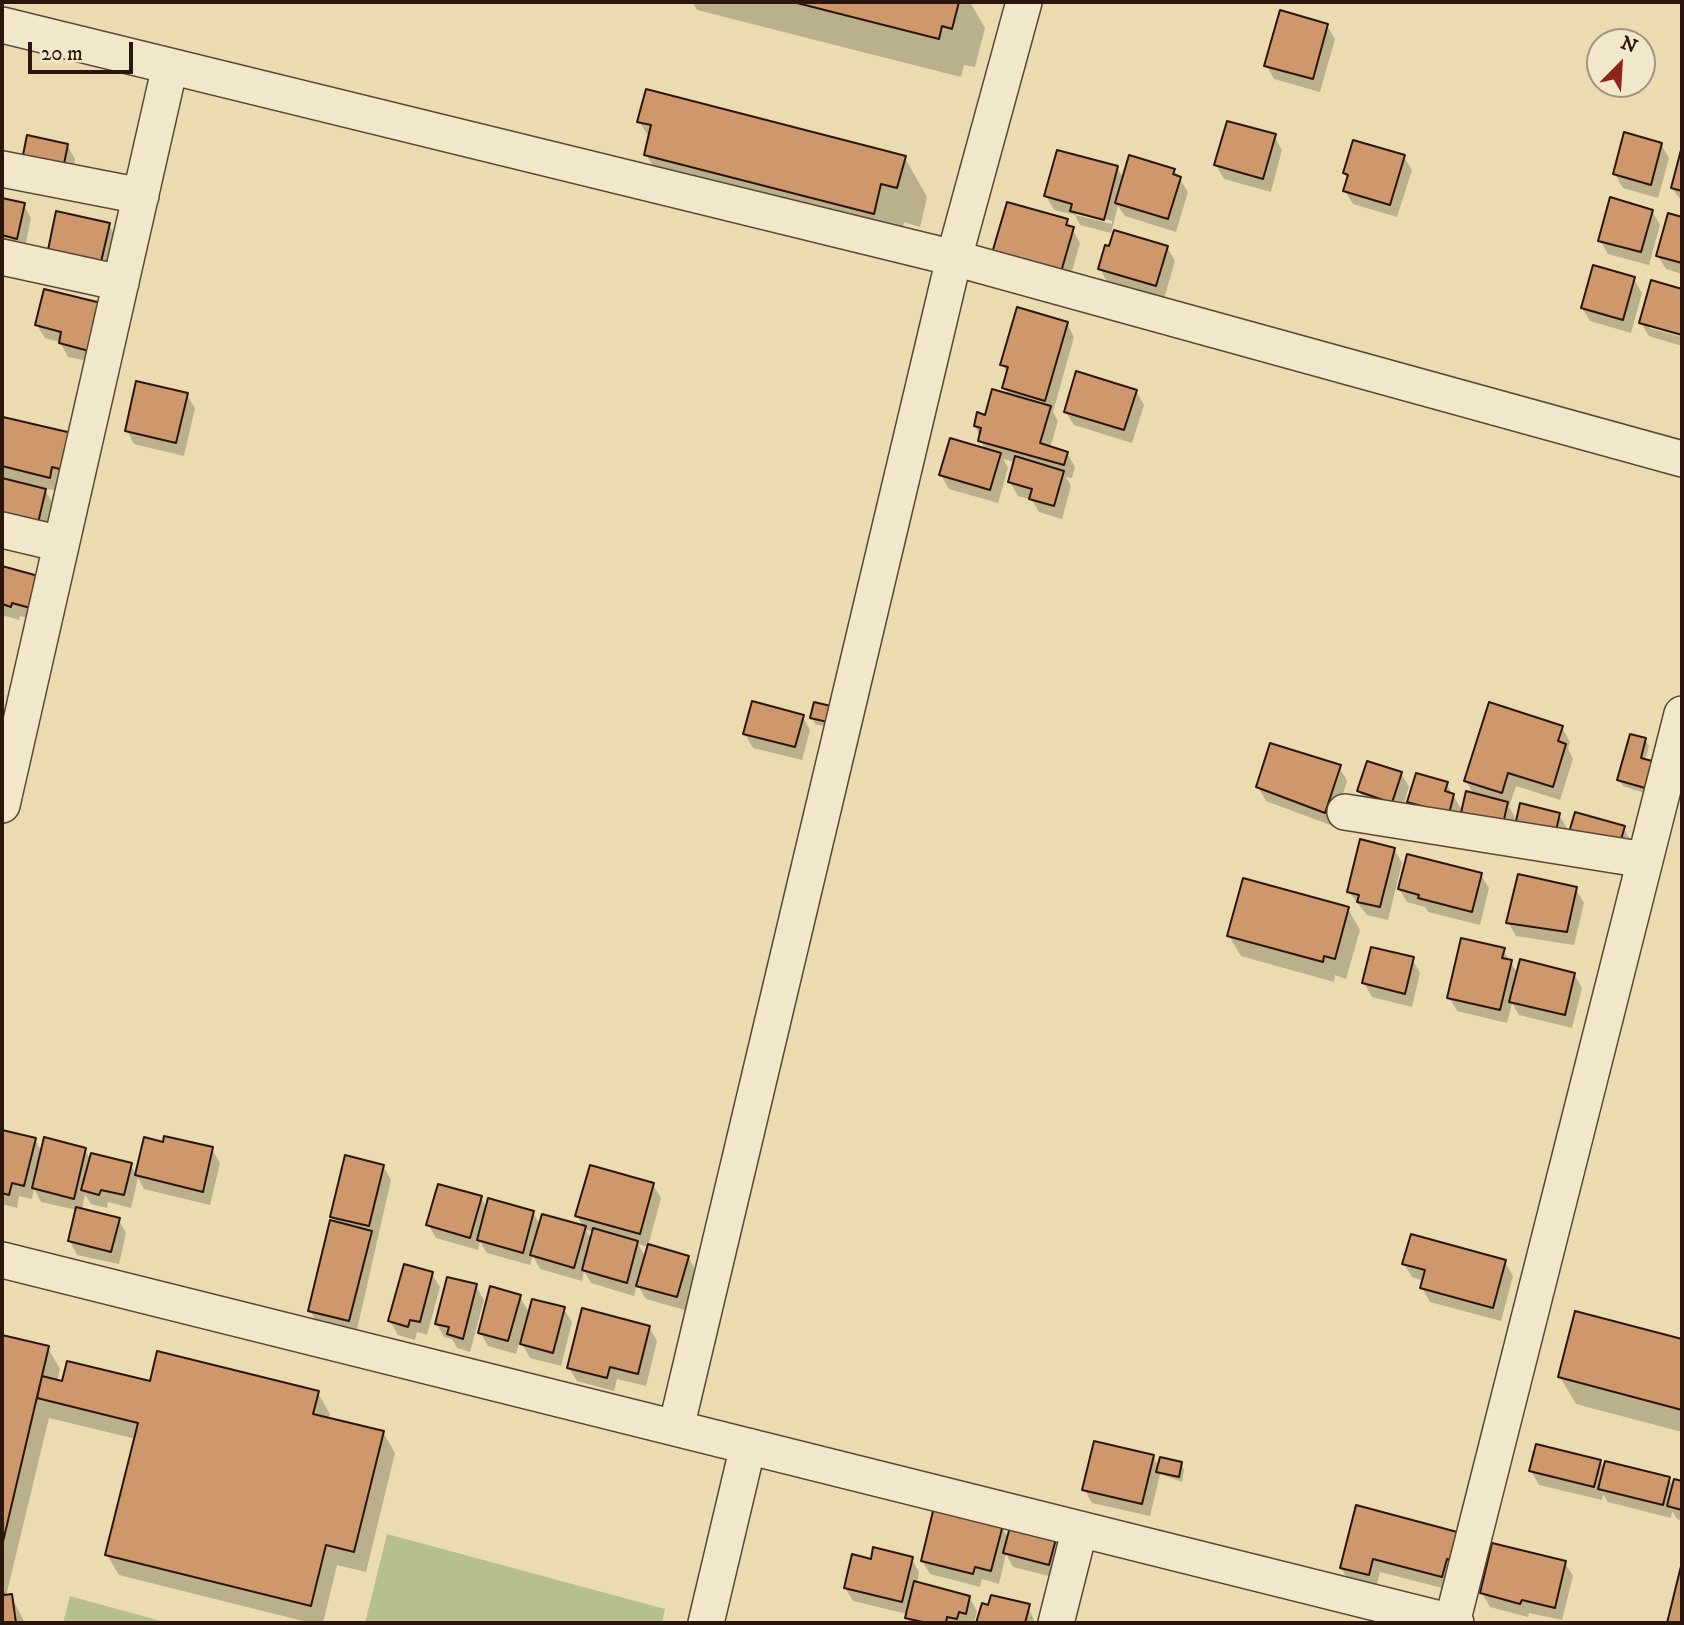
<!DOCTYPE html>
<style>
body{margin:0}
#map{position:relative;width:1684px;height:1625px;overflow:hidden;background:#eadcb0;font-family:"IM FELL DW Pica",serif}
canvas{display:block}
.frame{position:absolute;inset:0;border:4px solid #2b160d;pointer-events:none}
.north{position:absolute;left:1586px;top:28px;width:70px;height:70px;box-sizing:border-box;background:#f1e8cc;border:2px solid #a29480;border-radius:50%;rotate:24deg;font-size:19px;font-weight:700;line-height:28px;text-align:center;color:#2b160d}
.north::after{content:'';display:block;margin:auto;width:24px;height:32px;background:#8f2418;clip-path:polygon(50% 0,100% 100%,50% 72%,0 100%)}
.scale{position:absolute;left:28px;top:42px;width:105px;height:32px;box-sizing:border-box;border:4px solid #2b160d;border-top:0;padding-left:9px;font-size:21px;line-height:24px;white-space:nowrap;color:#2b160d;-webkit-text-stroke:5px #f1e8cc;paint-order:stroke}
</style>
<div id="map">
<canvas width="1684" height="1625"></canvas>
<div class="frame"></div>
<div class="north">N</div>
<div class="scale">20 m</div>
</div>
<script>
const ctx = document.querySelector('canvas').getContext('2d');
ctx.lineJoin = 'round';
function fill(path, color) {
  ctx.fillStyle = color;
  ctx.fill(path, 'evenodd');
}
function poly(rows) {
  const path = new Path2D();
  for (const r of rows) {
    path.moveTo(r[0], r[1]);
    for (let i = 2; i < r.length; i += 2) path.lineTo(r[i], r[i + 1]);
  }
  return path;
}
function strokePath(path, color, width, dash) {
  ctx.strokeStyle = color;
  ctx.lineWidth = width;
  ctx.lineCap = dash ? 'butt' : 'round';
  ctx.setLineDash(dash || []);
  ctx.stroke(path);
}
const green = poly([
 [387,1534,665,1609,662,1623,365,1623],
 [70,1596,168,1623,63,1623]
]);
const shadow = poly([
 [692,2,970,2,985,28,975,67,964,65,961,77,697,10],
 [1327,26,1335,39,1320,92,1274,79,1266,65],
 [639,121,905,158,927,197,920,227,904,222,896,253,668,194,646,154,650,139],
 [1274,136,1282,150,1271,192,1224,179,1216,165],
 [29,137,67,145,75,159,68,191],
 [1661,144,1669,158,1658,198,1623,188,1615,174],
 [1682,151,1682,202,1672,188],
 [1404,157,1412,170,1397,217,1353,204,1345,191,1348,180,1345,173],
 [1117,168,1124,179,1174,170,1188,192,1176,232,1125,216,1118,206,1111,233,1080,225,1075,215,1054,210,1046,196],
 [1076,211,1112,221,1112,224,1076,215],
 [2,200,24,205,31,218,24,252,2,247],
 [1008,204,1067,220,1080,243,1068,285],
 [1652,211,1660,225,1649,265,1608,254,1600,240],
 [57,214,109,225,117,239,109,275],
 [1669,215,1682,219,1682,274,1666,269,1658,256],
 [1167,247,1175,261,1164,299,1107,282,1100,268],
 [1634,279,1642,293,1631,333,1590,321,1582,308],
 [1652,282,1682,291,1682,333,1649,324,1649,328,1682,337,1682,346,1649,336,1641,323],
 [45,291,97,363,68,357,60,342,45,338,37,325],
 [1067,323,1074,337,1053,412,1058,421,1050,448,1067,453,1075,467,1072,478,1066,477,1071,486,1062,519,1039,512,1032,500,1018,496,1010,482,1015,462,1003,459,1008,468,998,503,949,489,941,475,985,450,975,425,1009,395,1004,388,1008,375,1002,364],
 [1136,391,1144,405,1132,443,1074,425,1066,412],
 [187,395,195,408,184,456,134,444,127,430],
 [5,419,75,436,57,491,44,488,53,504,45,540,2,529,2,430],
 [2,568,41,578,41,622,20,616,19,620,2,615],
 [815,704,835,729,815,724,812,717],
 [803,717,810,730,802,760,753,748,745,734],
 [1562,728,1570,742,1568,749,1573,759,1560,800,1516,786,1509,807,1515,817,1509,840,1417,816,1409,802,1446,783,1463,812,1474,795,1466,781],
 [1645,740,1649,746,1645,761,1651,762,1655,769,1648,794,1623,786,1619,780],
 [1339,767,1347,781,1333,826,1266,801,1258,787],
 [1401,773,1409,787,1400,815,1367,805,1359,791],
 [1522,805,1559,815,1567,828,1561,853],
 [1623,827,1631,841,1577,852],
 [1394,849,1402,863,1388,920,1367,915,1349,892],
 [1481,875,1489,888,1480,925,1428,912,1425,907,1407,902,1399,889],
 [1576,889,1584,903,1574,945,1516,936,1508,922],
 [1348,909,1360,930,1346,979,1335,975,1334,982,1241,956,1229,936],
 [1503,950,1518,974,1574,974,1582,988,1572,1028,1519,1015,1512,1003,1507,1023,1457,1011,1449,997],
 [1412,959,1420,973,1412,1007,1372,997,1364,983],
 [2,1131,35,1139,42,1152,85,1150,91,1160,131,1165,136,1175,165,1144,212,1149,220,1163,210,1205,144,1189,138,1178,131,1208,108,1202,107,1208,91,1204,85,1194,82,1210,118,1219,126,1233,119,1264,77,1255,70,1241,77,1210,41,1202,34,1189,32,1199,19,1196,17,1208,2,1204],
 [383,1166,391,1180,356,1334,318,1324,310,1311,336,1224,332,1216],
 [653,1185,661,1198,648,1246,688,1257,696,1271,685,1310,646,1299,637,1284,634,1296,591,1283,584,1271,582,1281,540,1269,533,1256,530,1265,487,1253,480,1242,478,1250,436,1238,428,1224,481,1198,487,1208,533,1213,541,1226,584,1228,577,1216],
 [586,1230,594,1232,592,1240],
 [638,1244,649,1247,646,1258],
 [1505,1262,1513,1276,1501,1321,1430,1302,1422,1288,1424,1281,1412,1277,1404,1264],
 [432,1274,440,1287,427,1335,417,1332,415,1340,398,1335,390,1321],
 [476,1286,484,1300,470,1352,457,1348,452,1339,444,1337,436,1323],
 [520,1297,530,1314,564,1309,572,1322,561,1366,530,1358,520,1340,516,1354,488,1346,480,1332],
 [1576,1313,1682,1341,1682,1432,1576,1404,1560,1377],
 [649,1327,657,1341,646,1386,617,1379,614,1391,577,1381,569,1368],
 [2,1337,48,1348,60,1369,57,1382,151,1383,318,1393,330,1414,328,1419,383,1432,395,1453,366,1572,337,1565,323,1623,311,1623,119,1575,107,1555,136,1439,49,1418,6,1596,11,1596,25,1623,2,1623],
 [1153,1456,1159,1467,1181,1463,1184,1470,1182,1482,1160,1474,1150,1516,1092,1503,1084,1489],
 [1600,1461,1605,1470,1669,1479,1674,1487,1675,1481,1682,1483,1682,1521,1677,1519,1672,1511,1671,1518,1608,1502,1603,1494,1602,1500,1539,1485,1531,1471],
 [1001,1526,1009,1539,1056,1536,1063,1550,1057,1578,1013,1567,1006,1554,999,1584,982,1579,980,1587,930,1574,922,1561],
 [1460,1535,1450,1590,1380,1572,1376,1588,1349,1581,1341,1568],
 [911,1558,919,1572,917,1584,969,1597,977,1611,974,1623,910,1623,907,1614,853,1601,845,1588,872,1561],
 [1565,1563,1573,1576,1562,1620,1529,1613,1528,1617,1490,1607,1482,1593],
 [983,1606,1028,1606,1035,1623,978,1623]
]);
const building = poly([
 [793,2,959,2,952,29,942,26,939,39,793,2],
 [1280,10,1328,24,1313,79,1264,66,1280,10],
 [646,89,906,156,897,188,881,184,874,214,644,155,651,125,637,122,646,89],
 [1227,121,1276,134,1263,179,1214,165,1227,121],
 [1624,132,1662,143,1651,185,1613,174,1624,132],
 [27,135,68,144,61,179,20,170,27,135],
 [1353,140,1405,155,1390,205,1343,191,1348,175,1343,173,1353,140],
 [1682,146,1682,191,1671,188,1682,146],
 [1057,150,1118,166,1104,220,1070,211,1072,204,1044,196,1057,150],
 [1129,155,1175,169,1173,174,1181,177,1168,219,1115,203,1129,155],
 [1610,197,1653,210,1641,252,1598,241,1610,197],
 [2,198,25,203,17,239,2,235,2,198],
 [1007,202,1068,219,1066,225,1074,227,1061,272,992,253,1007,202],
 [56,211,110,223,101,262,48,250,56,211],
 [1668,213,1682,217,1682,263,1656,256,1668,213],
 [1114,230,1168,246,1156,286,1098,269,1105,245,1109,246,1114,230],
 [1593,265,1635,277,1623,320,1581,308,1593,265],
 [1651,280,1682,289,1682,335,1639,323,1651,280],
 [44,289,101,303,89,351,59,343,61,332,35,325,44,289],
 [1017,307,1068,322,1045,401,1002,388,1008,367,1000,365,1017,307],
 [1076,371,1137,390,1124,430,1064,412,1076,371],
 [136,381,188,393,176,443,125,431,136,381],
 [992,389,1051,406,1040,443,1068,452,1064,465,978,441,981,428,974,426,977,412,985,415,992,389],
 [3,417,76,434,67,471,52,467,50,478,2,466,3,417],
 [950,438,1001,453,990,490,939,475,950,438],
 [1015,456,1064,471,1054,506,1029,499,1032,489,1008,482,1015,456],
 [2,478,46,489,37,527,2,518,2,478],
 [2,566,42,577,34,609,12,603,11,607,2,604,2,566],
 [752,701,804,715,795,747,743,734,752,701],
 [814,702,835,707,832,723,810,718,814,702],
 [1489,702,1563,726,1558,741,1566,744,1553,787,1508,773,1502,793,1464,781,1489,702],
 [1630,734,1646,738,1641,758,1652,761,1645,788,1617,780,1630,734],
 [1270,743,1341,765,1325,813,1256,787,1270,743],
 [1367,761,1402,772,1392,803,1357,791,1367,761],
 [1416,773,1448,782,1445,791,1454,794,1449,814,1407,802,1416,773],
 [1466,791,1508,802,1502,828,1460,817,1466,791],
 [1520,803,1560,813,1554,840,1514,830,1520,803],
 [1575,812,1625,826,1617,853,1567,839,1575,812],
 [1360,839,1395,848,1380,907,1357,902,1359,895,1347,892,1360,839],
 [1407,854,1482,873,1472,912,1418,898,1419,895,1398,889,1407,854],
 [1518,874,1577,887,1567,932,1506,923,1518,874],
 [1243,878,1349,907,1335,959,1324,956,1323,962,1227,936,1243,878],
 [1461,938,1505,948,1502,958,1512,960,1500,1010,1447,998,1461,938],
 [1371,947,1414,957,1405,994,1362,983,1371,947],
 [1520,959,1575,973,1565,1015,1509,1002,1520,959],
 [2,1130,36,1138,24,1186,12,1183,9,1195,2,1193,2,1130],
 [164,1136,213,1147,203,1192,135,1175,144,1137,163,1142,164,1136],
 [44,1137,86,1148,74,1199,32,1188,44,1137],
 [91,1153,132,1163,124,1195,101,1190,99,1195,81,1190,91,1153],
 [345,1155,384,1165,369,1226,330,1217,345,1155],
 [590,1165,654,1183,640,1234,575,1216,590,1165],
 [438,1184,482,1196,470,1238,426,1225,438,1184],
 [488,1198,534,1211,523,1253,477,1240,488,1198],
 [76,1207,120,1218,111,1252,68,1241,76,1207],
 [542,1214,586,1226,574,1268,530,1255,542,1214],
 [330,1220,372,1231,349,1321,308,1311,330,1220],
 [593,1228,638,1241,627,1283,582,1270,593,1228],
 [1411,1234,1506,1260,1493,1308,1420,1288,1425,1270,1402,1264,1411,1234],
 [648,1244,689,1256,677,1297,636,1286,648,1244],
 [404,1264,433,1272,420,1322,410,1320,408,1327,388,1321,404,1264],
 [447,1277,477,1284,463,1339,447,1334,449,1327,435,1324,447,1277],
 [490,1286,521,1295,508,1341,478,1333,490,1286],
 [532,1299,565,1307,553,1353,520,1344,532,1299],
 [582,1308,650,1326,638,1374,610,1367,607,1378,567,1368,582,1308],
 [1575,1311,1682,1339,1682,1410,1558,1377,1575,1311],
 [2,1335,49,1346,2,1546,2,1335],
 [157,1351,319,1391,313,1414,384,1431,354,1552,326,1545,311,1606,105,1555,138,1423,37,1398,42,1376,62,1381,67,1361,150,1381,157,1351],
 [1094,1441,1154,1455,1142,1504,1082,1490,1094,1441],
 [1536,1444,1601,1460,1594,1487,1529,1471,1536,1444],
 [1160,1457,1182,1462,1179,1477,1156,1472,1160,1457],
 [1605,1461,1670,1477,1663,1505,1598,1489,1605,1461],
 [1674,1479,1682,1481,1682,1510,1667,1506,1674,1479],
 [1356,1505,1461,1533,1454,1561,1447,1559,1442,1577,1373,1559,1369,1575,1340,1568,1356,1505],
 [934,1507,1003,1525,991,1571,975,1567,973,1574,921,1561,934,1507],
 [1011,1523,1057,1535,1049,1565,1003,1553,1011,1523],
 [1492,1543,1566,1561,1555,1608,1522,1600,1520,1604,1480,1593,1492,1543],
 [873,1547,913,1557,902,1602,844,1588,852,1554,871,1559,873,1547],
 [1682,1562,1682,1623,1667,1623,1682,1562],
 [914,1581,970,1596,966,1614,959,1612,957,1619,947,1617,946,1623,927,1623,905,1618,914,1581],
 [2,1590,4,1595,12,1594,16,1623,2,1623,2,1590],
 [991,1595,1030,1604,1025,1623,976,1623,982,1603,988,1605,991,1595]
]);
const minor = poly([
 [2,25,954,258,1682,459],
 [2,169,141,196],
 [2,257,121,283],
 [2,530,61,544],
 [2,805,170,66],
 [1345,812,1645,860],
 [2,1260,1456,1623],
 [676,1428,954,258,1024,2],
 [706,1623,748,1446],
 [1056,1623,1079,1532],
 [1452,1623,1682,714]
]);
fill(green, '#b6c08c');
fill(shadow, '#0003');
fill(building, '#cf976c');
strokePath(building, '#2b160d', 2);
strokePath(minor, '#5b4836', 38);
strokePath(minor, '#f1e8cc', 35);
</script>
